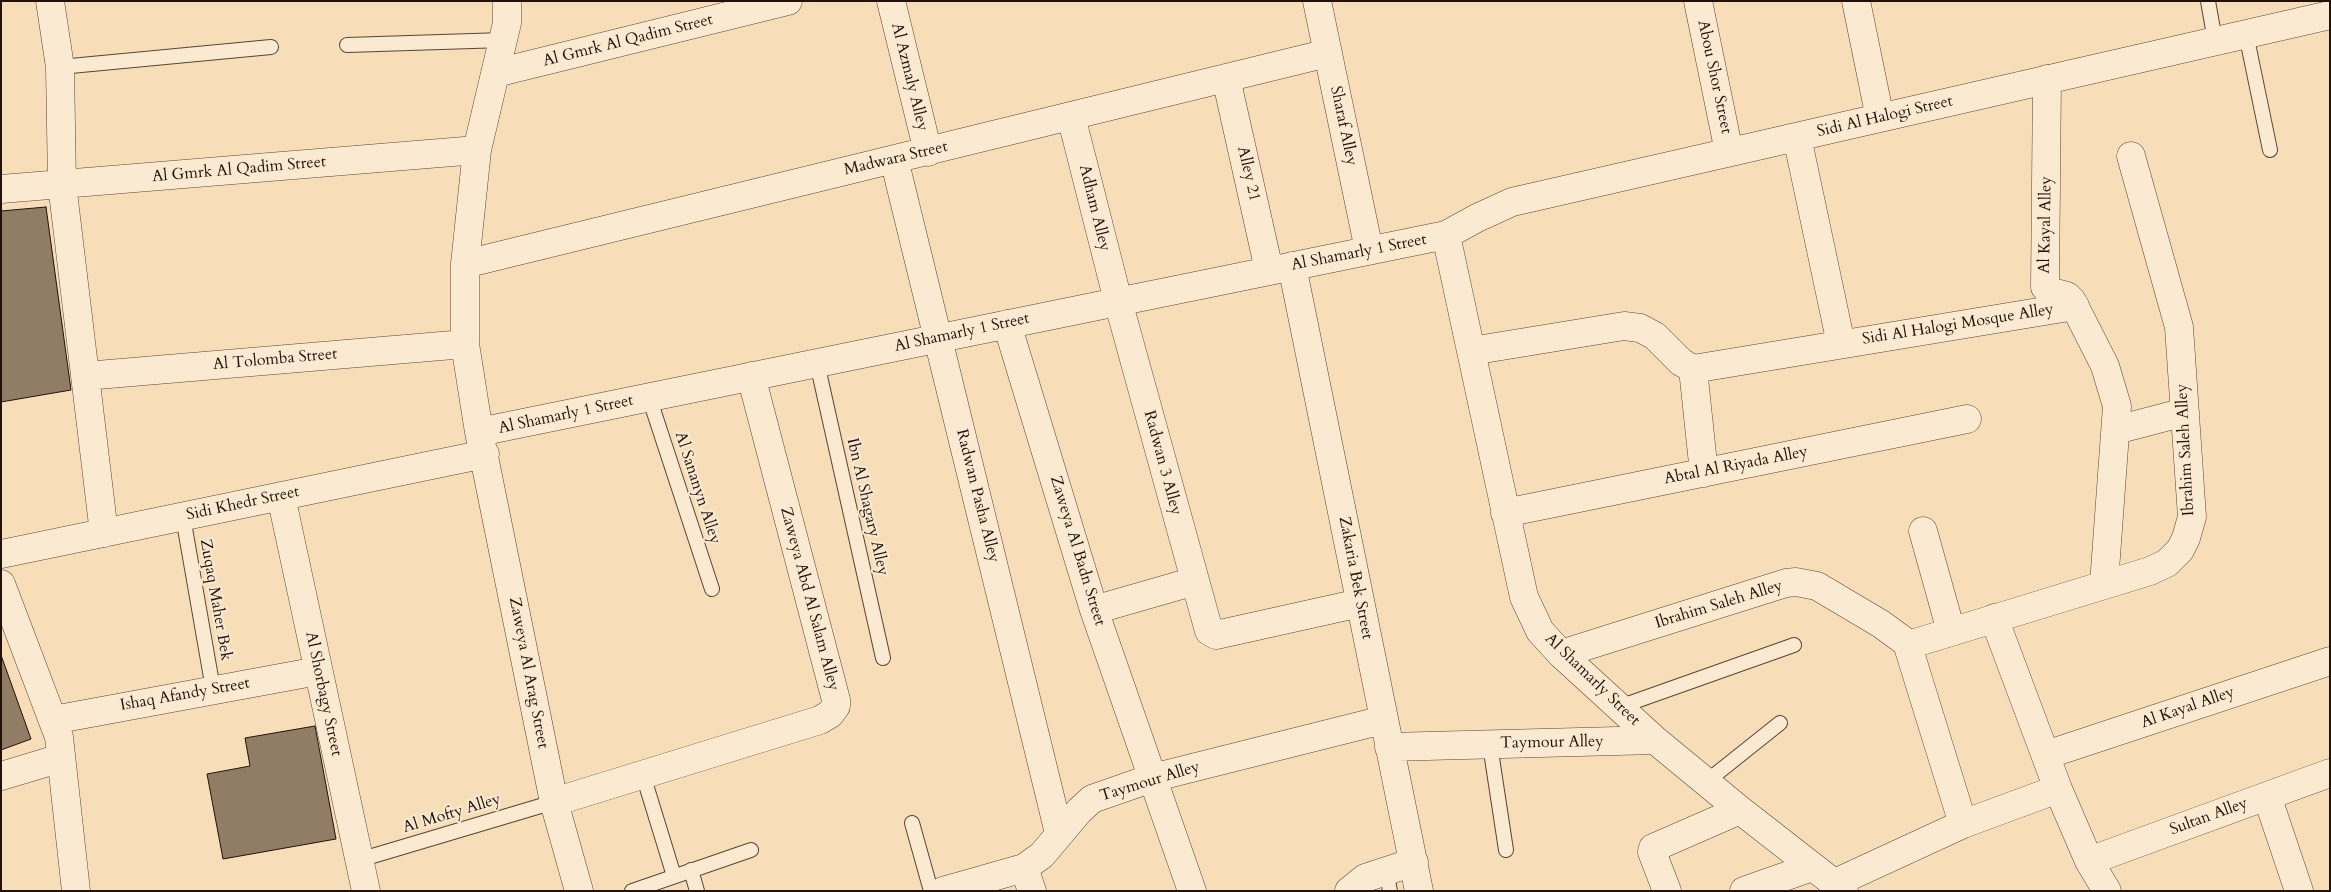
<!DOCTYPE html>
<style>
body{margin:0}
#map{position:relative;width:2331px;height:892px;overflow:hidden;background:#f8deb8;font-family:Cardo,serif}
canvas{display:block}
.frame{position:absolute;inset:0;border:2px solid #22110b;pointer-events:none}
</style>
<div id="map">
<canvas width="2331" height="892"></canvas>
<div class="frame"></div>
</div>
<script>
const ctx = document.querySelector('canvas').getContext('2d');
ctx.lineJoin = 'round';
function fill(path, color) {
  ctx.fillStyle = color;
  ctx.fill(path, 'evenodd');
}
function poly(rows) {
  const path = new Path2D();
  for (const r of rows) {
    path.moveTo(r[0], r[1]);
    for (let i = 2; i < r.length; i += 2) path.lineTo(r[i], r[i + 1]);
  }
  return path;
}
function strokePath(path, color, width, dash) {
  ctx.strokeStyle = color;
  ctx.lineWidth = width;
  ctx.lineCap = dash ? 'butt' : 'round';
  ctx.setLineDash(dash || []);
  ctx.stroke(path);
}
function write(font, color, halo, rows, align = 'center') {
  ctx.font = font + ' Cardo,serif';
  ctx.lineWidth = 4;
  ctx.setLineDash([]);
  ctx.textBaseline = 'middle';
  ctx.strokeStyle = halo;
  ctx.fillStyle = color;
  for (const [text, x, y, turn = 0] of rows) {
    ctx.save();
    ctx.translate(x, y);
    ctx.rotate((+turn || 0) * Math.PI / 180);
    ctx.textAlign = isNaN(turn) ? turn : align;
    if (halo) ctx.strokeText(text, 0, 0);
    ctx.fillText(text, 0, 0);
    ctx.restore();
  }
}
const building = poly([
 [46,207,71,390,1,402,1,211,46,207],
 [1,655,31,739,1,750,1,655],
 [315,726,336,839,223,859,207,774,250,766,245,738,315,726]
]);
const lane = poly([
 [2208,1,2215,41],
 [2246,34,2270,150],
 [347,45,504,40],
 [60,67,271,47],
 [817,363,883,658],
 [649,397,712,589],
 [183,517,213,689],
 [1619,707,1794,645],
 [1490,745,1506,850],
 [643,775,674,876],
 [1706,782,1780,723],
 [912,823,931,891],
 [359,860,554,802],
 [691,870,697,891],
 [1386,870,1390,891],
 [632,891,751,850]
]);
const street = poly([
 [50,1,60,67,62,184,104,533],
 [507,1,507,23,477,150,465,264,465,344,479,432,554,802,579,891],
 [891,1,928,152],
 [1317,1,1369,250],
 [1698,1,1729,152],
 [1856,1,1880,118],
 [496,73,788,1],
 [1226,78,1269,270],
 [2047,79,2045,287,2052,292,2067,296,2072,301,2105,366,2117,406,2104,584],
 [1071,116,1118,301,1209,631,1216,635,1360,603],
 [1797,137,1841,344],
 [894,159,1059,833],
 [1,189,477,150],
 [1446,235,1524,597,1540,631,1561,654,1655,740,1740,810,1844,891],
 [465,264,1328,53],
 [1292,266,1419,891],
 [1007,324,1094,610,1192,891],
 [1471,351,1624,326,1640,328,1655,336,1681,362,1693,369,2075,306],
 [1693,369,1704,473],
 [85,376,465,344],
 [2116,430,2185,412],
 [479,432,1446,235,1477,218,1512,202,2330,15],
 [281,496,366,891],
 [1505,513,1967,419],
 [1923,531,1951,631],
 [1,554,485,454],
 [1,584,59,737,76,891],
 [1094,610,1195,581],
 [1994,618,2058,789,2089,861,2107,891],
 [1907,643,1963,824],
 [1561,654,1786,583,1796,582,1817,586,1881,624,1907,643,1915,643,2150,571,2167,563,2180,550,2186,538,2192,517,2179,327,2131,156],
 [53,720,318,671],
 [1389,747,1655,740],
 [2046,755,2330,661],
 [1,776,61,758],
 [2267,796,2299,891],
 [554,802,820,720,830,714,836,706,836,700,751,376],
 [2089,861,2330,773],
 [1024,868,1032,891],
 [1833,884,1963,824,2058,789],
 [943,891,1024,868,1042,855,1079,811,1092,799,1152,778,1383,720],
 [1349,891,1365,878,1414,862],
 [1667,891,1652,852,1653,848,1740,810],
 [1744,891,1812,867]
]);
const streetNames = [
 ["Al Gmrk Al Qadim Street",628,41,-14],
 ["Al Azmaly Alley",909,77,76],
 ["Abou Shor Street",1714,77,78],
 ["Sidi Al Halogi Street",1885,117,-13],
 ["Sharaf Alley",1343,126,78],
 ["Madwara Street",896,159,-13],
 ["Al Gmrk Al Qadim Street",239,170,-5],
 ["Alley 21",1248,174,77],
 ["Adham Alley",1094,208,76],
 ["Al Kayal Alley",2046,225,-89],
 ["Al Shamarly 1 Street",1359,253,-11],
 ["Sidi Al Halogi Mosque Alley",1958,325,-9],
 ["Al Shamarly 1 Street",962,333,-12],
 ["Al Tolomba Street",275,360,-5],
 ["Al Shamarly 1 Street",566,415,-12],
 ["Ibrahim Saleh Alley",2186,450,-93],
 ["Radwan 3 Alley",1162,463,75],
 ["Abtal Al Riyada Alley",1736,466,-11],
 ["Al Sananyn Alley",697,488,72],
 ["Radwan Pasha Alley",977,496,76],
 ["Sidi Khedr Street",243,504,-12],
 ["Ibn Al Shagary Alley",867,507,77],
 ["Zaweya Al Badn Street",1077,551,73],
 ["Zakaria Bek Street",1355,578,79],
 ["Zaweya Abd Al Salam Alley",809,599,75],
 ["Zuqaq Maher Bek",215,600,80],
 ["Ibrahim Saleh Alley",1719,605,-17],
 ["Zaweya Al Arag Street",528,673,79],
 ["Al Shamarly Street",1592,680,44],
 ["Al Shorbagy Street",323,694,78],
 ["Ishaq Afandy Street",185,695,-10],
 ["Al Kayal Alley",2188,708,-19],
 ["Taymour Alley",1552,743,-1],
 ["Taymour Alley",1150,782,-17],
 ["Al Mofty Alley",452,814,-17],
 ["Sultan Alley",2209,817,-20]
];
fill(building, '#917c65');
strokePath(building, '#22110b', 1);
strokePath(lane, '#584436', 16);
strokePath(street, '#584436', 29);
strokePath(lane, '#faead1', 14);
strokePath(street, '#faead1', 28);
write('16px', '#22110b', '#faead1', streetNames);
</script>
